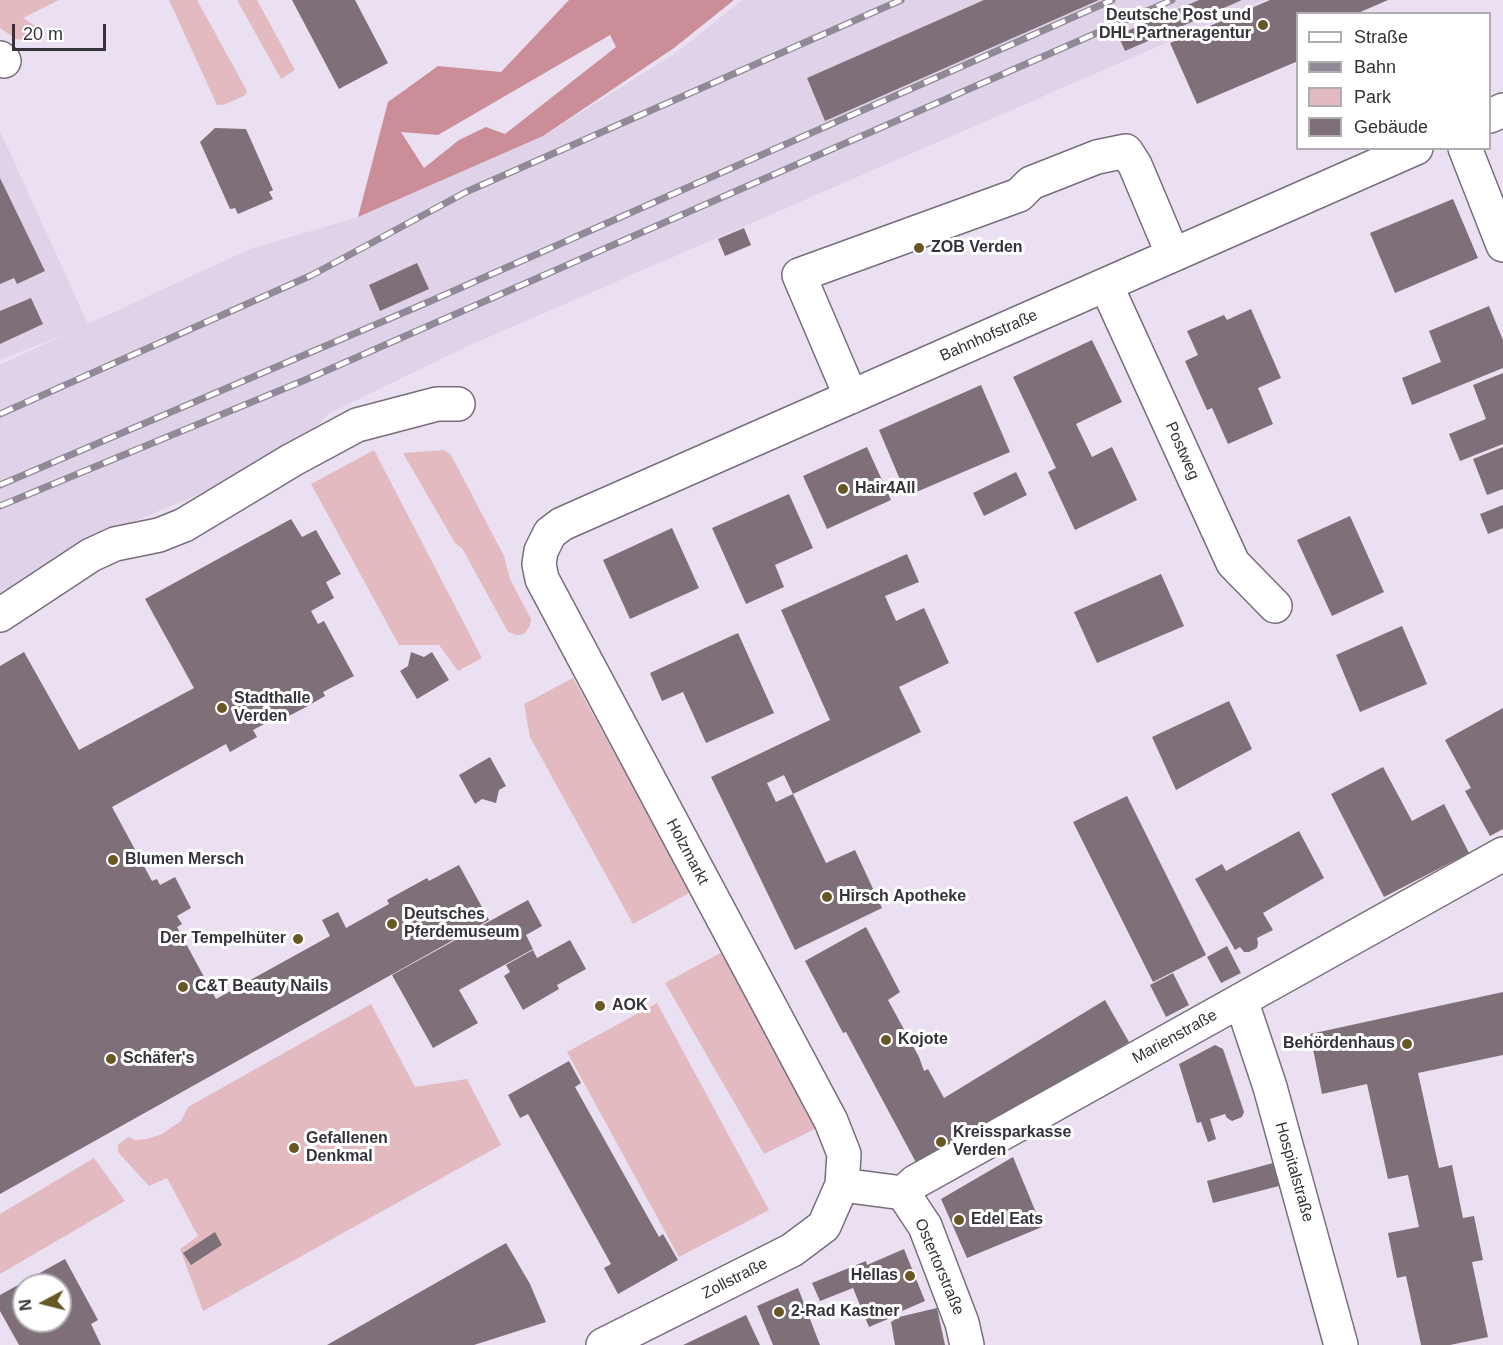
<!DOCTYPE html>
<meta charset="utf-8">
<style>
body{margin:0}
#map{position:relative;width:1503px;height:1345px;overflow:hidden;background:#eae0f2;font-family:Arial,sans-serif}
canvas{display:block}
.legend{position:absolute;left:1296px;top:12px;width:195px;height:138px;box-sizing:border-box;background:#fff;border:2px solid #afadb0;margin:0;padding:8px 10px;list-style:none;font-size:18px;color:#363239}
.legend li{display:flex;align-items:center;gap:12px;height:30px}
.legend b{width:30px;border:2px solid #afadb0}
.north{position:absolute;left:12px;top:1273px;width:60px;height:60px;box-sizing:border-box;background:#fff;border:2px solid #afadb0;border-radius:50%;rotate:263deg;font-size:16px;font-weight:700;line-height:24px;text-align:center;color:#363239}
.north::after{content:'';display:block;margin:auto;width:21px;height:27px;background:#675724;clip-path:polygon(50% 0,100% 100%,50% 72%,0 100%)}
.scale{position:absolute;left:12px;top:24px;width:94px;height:27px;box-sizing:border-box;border:3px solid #363239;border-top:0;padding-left:8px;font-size:18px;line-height:21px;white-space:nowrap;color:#363239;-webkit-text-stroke:4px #fff;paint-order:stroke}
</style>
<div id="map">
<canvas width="1503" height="1345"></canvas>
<ul class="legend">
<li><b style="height:8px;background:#fff"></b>Straße</li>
<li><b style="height:8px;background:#908996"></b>Bahn</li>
<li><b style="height:16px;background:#e2bac0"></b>Park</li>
<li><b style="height:16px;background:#7f6f79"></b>Gebäude</li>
</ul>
<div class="north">N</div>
<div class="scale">20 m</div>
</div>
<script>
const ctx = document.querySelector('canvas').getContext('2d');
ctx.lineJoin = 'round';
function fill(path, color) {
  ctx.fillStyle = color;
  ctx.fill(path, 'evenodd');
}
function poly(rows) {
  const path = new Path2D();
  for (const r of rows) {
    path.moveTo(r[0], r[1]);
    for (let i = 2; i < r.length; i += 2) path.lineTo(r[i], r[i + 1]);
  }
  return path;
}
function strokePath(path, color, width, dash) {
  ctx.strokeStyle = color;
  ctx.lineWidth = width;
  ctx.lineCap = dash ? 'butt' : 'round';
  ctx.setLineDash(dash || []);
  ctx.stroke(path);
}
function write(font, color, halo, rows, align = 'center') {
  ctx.font = font + ' Arial,sans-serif';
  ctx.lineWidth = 6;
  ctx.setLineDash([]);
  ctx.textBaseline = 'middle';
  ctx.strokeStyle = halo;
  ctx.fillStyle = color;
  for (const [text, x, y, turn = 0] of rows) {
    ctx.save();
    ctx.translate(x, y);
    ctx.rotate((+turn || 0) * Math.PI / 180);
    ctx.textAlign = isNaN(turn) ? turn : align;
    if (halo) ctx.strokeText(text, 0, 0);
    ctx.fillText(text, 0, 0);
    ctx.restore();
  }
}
const built = poly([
 [742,0,1265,0,468,346,328,414,287,457,102,535,0,605,0,365,70,332,0,360,0,131,88,324,250,249,358,217,543,136,676,53]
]);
const green = poly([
 [0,0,59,0,23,18,38,28,32,39,24,40,16,39,0,28],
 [169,0,197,0,247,91,244,96,223,105,217,105],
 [237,0,257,0,295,70,281,79],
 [374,450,482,658,458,671,439,645,399,645,311,484],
 [444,450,451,455,504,556,510,579,531,619,530,626,524,634,517,635,508,632,462,548,455,543,403,453],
 [573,678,691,892,633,924,530,737,524,704],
 [724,951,819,1127,764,1154,665,983],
 [657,1003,769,1210,679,1257,567,1052],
 [371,1004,415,1087,467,1079,501,1145,203,1311,180,1249,198,1236,167,1178,149,1186,118,1152,118,1145,128,1137,135,1140,147,1139,162,1134,181,1121,188,1107],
 [94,1158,125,1201,0,1274,0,1214]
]);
const forest = poly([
 [569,0,734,0,674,48,543,136,358,217,388,102,438,66,501,72],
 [610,35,616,47,505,134,486,127,459,140,424,168,401,132,438,135]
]);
const building = poly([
 [292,0,355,0,388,63,339,89],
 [984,0,1099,0,825,121,807,78],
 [1199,0,1242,0,1125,51,1118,35],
 [1270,0,1388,0,1356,14,1298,14,1298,61,1197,104,1170,43],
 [215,128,246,129,273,190,269,192,273,199,238,214,235,208,230,209,200,142],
 [0,178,45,271,17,284,14,278,0,284],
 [1453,199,1478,258,1395,293,1370,233],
 [744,228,751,245,725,256,718,239],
 [417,263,429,289,380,311,369,285],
 [31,298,43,324,0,344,0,311],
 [1489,306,1503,340,1503,368,1412,405,1402,378,1441,362,1429,331],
 [1251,309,1281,378,1258,388,1273,424,1228,444,1212,408,1207,410,1185,361,1198,355,1187,331,1224,315,1227,320],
 [1092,340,1122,402,1076,424,1092,457,1112,447,1137,500,1075,530,1048,472,1056,468,1013,377],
 [1503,373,1503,444,1460,461,1449,434,1486,419,1473,385],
 [981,385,1010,452,907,496,879,430],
 [867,447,891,500,827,529,803,476],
 [1503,447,1503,489,1487,495,1473,459],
 [1016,472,1027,495,984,516,973,493],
 [789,494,813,548,775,565,784,587,746,604,712,528],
 [1503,505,1503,528,1488,534,1480,514],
 [1350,516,1384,592,1332,616,1297,540],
 [291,519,302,537,316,530,341,574,326,582,334,598,311,611,318,624,324,621,354,676,323,692,325,696,306,707,285,718,283,714,253,730,257,737,230,752,226,744,112,807,152,881,157,879,160,885,175,877,191,908,177,916,182,924,177,927,216,999,330,936,322,920,338,912,346,928,389,904,387,900,427,878,429,881,459,865,489,920,0,1194,0,666,24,652,79,750,194,688,145,599],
 [672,528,699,588,630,619,603,560],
 [907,554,919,582,885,596,896,621,924,608,949,663,899,687,921,732,793,794,826,863,855,850,882,908,795,950,711,777,830,720,781,610],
 [784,775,793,794,776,802,767,783],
 [1161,574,1184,626,1097,663,1074,612],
 [1402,626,1427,684,1360,712,1336,655],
 [738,633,774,713,706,743,683,692,662,701,650,673],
 [411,652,424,657,432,652,449,680,417,699,400,671,408,666],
 [1229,701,1252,749,1176,790,1152,737],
 [1503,708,1503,829,1490,836,1465,791,1471,788,1445,740],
 [490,757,506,786,499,790,496,803,482,799,475,804,459,775],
 [1383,767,1412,821,1444,804,1469,853,1384,897,1331,794],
 [1127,796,1206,955,1153,982,1073,822],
 [1299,831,1324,878,1263,913,1273,930,1257,938,1258,943,1257,948,1249,952,1244,952,1240,947,1235,950,1195,879,1222,864,1226,871],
 [528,900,542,926,526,935,533,949,459,990,478,1023,433,1048,392,975],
 [866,927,900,992,888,1000,919,1057,924,1071,928,1069,944,1098,1105,1000,1129,1042,965,1136,919,1168,846,1032,843,1033,805,961],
 [570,940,586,969,557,985,559,989,523,1010,504,976,510,972,506,965,533,950,537,958],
 [1227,946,1241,973,1221,983,1207,957],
 [1173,973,1189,1005,1166,1017,1150,985],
 [1503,992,1503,1055,1418,1073,1439,1168,1452,1165,1463,1218,1474,1216,1483,1260,1472,1262,1488,1337,1450,1345,1421,1345,1406,1276,1397,1278,1388,1233,1419,1227,1408,1175,1388,1179,1367,1084,1322,1094,1310,1034],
 [1215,1045,1223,1049,1244,1112,1242,1117,1232,1121,1227,1118,1225,1114,1210,1119,1216,1139,1208,1142,1201,1122,1197,1123,1179,1064],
 [569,1061,581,1083,575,1087,659,1237,663,1234,678,1260,618,1294,604,1268,611,1264,528,1114,520,1118,508,1095],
 [1013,1157,1042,1227,967,1258,941,1199],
 [1273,1163,1279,1186,1213,1203,1207,1181],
 [215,1232,222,1245,191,1265,183,1253],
 [506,1243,530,1284,546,1322,474,1345,327,1345],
 [904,1249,925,1301,888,1317,888,1319,869,1327,853,1288,820,1301,812,1283,866,1261,867,1265],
 [65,1259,98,1320,91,1324,101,1345,19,1345,0,1311,0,1295],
 [24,1285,60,1285,60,1321,24,1321],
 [798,1288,820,1345,773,1345,757,1306],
 [937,1308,945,1345,895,1345,891,1322,899,1317],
 [746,1315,760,1345,683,1345]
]);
const minor = poly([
 [0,58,4,61],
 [1490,116,1503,110],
 [1465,148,1503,245],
 [1106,285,1233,563,1275,606],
 [851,397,799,275,1019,195,1031,183,1097,157,1126,151,1135,165,1173,255],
 [0,615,91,555,115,544,159,535,184,525,292,460,357,425,437,404,458,404],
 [1241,1000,1270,1087,1341,1345],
 [842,1185,903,1193,915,1182,933,1172,1503,854],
 [903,1193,925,1226,962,1323,967,1345],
 [603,1345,792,1250,824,1226,842,1185,844,1154,831,1121,542,579,539,564,541,551,550,533,562,524,1416,148]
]);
const rail = poly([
 [0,414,312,275,466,192,901,0],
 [0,485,433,300,1112,0],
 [0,506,305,380,1172,0]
]);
const markers = [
 [1263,25,6,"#675724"],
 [919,248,6,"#675724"],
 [843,489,6,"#675724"],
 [222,708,6,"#675724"],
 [113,860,6,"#675724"],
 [827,897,6,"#675724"],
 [392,924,6,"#675724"],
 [298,939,6,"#675724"],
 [183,987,6,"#675724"],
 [600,1006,6,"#675724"],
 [886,1040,6,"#675724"],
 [1407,1044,6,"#675724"],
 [111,1059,6,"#675724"],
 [941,1142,6,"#675724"],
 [294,1148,6,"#675724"],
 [959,1220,6,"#675724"],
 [910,1276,6,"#675724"],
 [779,1312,6,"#675724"]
];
const poiNames = [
 ["Deutsche Post und",1251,16,"right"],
 ["DHL Partneragentur",1251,34,"right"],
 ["ZOB Verden",931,248],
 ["Hair4All",855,489],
 ["Stadthalle",234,699],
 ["Verden",234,717],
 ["Blumen Mersch",125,860],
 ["Hirsch Apotheke",839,897],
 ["Deutsches",404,915],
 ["Pferdemuseum",404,933],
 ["Der Tempelhüter",286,939,"right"],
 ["C&T Beauty Nails",195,987],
 ["AOK",612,1006],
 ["Kojote",898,1040],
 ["Behördenhaus",1395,1044,"right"],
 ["Schäfer's",123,1059],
 ["Kreissparkasse",953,1133],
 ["Verden",953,1151],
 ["Gefallenen",306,1139],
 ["Denkmal",306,1157],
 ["Edel Eats",971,1220],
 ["Hellas",898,1276,"right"],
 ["2-Rad Kastner",791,1312]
];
const streetNames = [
 ["Bahnhofstraße",989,336,-24],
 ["Postweg",1182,451,66],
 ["Holzmarkt",687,852,62],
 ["Marienstraße",1175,1037,-29],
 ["Hospitalstraße",1294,1172,74],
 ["Ostertorstraße",939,1267,67],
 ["Zollstraße",735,1279,-27]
];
fill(built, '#e0d2e9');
fill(green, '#e2bac0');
fill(forest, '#cb8e99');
fill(building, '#7f6f79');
strokePath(minor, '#776e7d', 36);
strokePath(minor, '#fff', 33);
strokePath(rail, '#908996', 7);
strokePath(rail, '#fff', 4.5, [14]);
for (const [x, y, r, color] of markers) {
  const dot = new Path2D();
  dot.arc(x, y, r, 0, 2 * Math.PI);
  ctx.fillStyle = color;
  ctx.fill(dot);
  strokePath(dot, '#fff', 2);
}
write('bold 16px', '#363239', '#fff', poiNames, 'left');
write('16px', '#363239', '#fff', streetNames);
</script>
